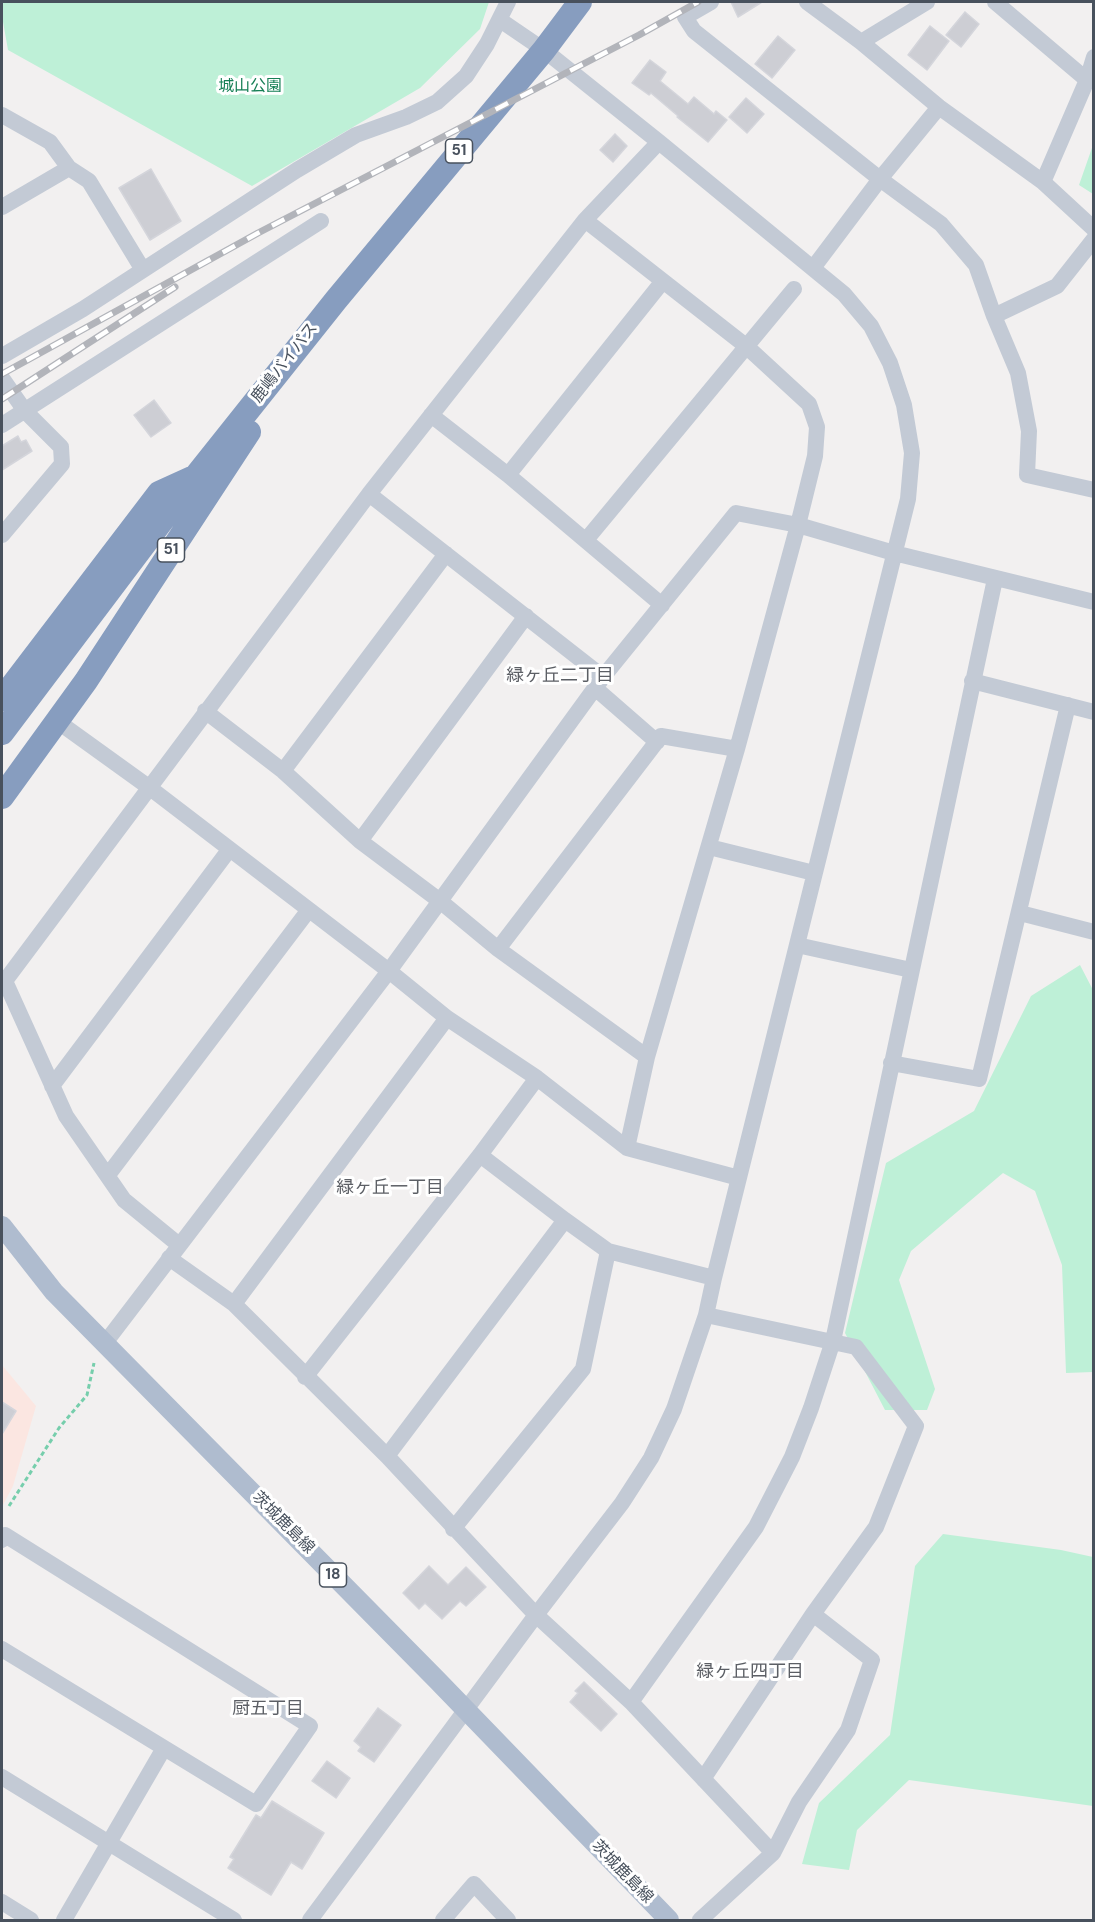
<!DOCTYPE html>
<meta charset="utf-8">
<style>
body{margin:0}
#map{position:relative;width:1095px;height:1922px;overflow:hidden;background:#f2f0f0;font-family:"DM Sans",sans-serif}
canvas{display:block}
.frame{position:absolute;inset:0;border:3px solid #48515d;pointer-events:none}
</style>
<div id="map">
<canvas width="1095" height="1922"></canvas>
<div class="frame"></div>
</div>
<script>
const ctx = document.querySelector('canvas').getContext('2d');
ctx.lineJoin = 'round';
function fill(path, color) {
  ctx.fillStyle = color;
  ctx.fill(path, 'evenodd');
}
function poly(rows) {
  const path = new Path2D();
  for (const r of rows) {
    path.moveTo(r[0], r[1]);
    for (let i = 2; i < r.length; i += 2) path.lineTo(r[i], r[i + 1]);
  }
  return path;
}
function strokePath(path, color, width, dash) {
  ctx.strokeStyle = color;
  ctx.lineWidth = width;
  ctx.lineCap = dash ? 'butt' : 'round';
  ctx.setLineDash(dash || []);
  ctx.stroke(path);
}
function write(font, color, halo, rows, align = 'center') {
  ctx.font = font + ' "DM Sans","Noto Sans JP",sans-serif';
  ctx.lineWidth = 6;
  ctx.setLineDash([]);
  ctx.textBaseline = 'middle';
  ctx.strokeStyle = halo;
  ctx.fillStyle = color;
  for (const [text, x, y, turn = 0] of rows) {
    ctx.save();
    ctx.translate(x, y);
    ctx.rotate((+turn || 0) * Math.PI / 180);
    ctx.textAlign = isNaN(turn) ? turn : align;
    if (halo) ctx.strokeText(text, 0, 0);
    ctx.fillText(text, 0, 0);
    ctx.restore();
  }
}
const medical = poly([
 [2,1365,36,1406,13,1486,2,1507]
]);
const green = poly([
 [2,2,489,2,480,29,420,88,252,186,8,50,2,16],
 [1093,145,1093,194,1079,185],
 [1080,965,1094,992,1093,1372,1066,1373,1062,1265,1035,1191,1003,1173,911,1251,899,1280,935,1389,927,1410,885,1410,845,1333,886,1163,974,1111,1031,996],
 [943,1534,1061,1550,1093,1557,1093,1806,909,1780,857,1830,849,1870,802,1864,819,1803,890,1735,915,1566]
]);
const building = poly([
 [731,2,762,2,738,17,731,2],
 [965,12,979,24,961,47,946,35,965,12],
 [930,26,949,41,927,70,908,55,930,26],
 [778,36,795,50,772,78,755,64,778,36],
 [650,60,666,72,660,81,688,104,694,97,714,114,716,111,727,120,708,142,677,117,678,116,651,93,649,95,632,83,650,60],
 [746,98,764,114,747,133,729,117,746,98],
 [615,134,627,146,613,162,600,150,615,134],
 [151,169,181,221,150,240,119,188,151,169],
 [154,400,171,423,151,437,134,415,154,400],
 [18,436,21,442,26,440,32,451,2,470,2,446,18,436],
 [2,1402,16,1411,2,1434,2,1402],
 [429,1566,448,1585,466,1567,486,1587,466,1606,460,1601,442,1619,425,1603,419,1609,403,1593,429,1566],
 [584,1682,617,1714,601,1731,570,1702,578,1693,575,1691,584,1682],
 [378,1708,401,1725,374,1762,358,1751,361,1747,354,1741,378,1708],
 [327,1761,350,1778,336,1798,312,1781,327,1761],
 [272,1801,324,1833,302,1869,291,1862,271,1895,228,1868,234,1859,230,1857,256,1815,261,1818,272,1801]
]);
const path = poly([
 [9,1506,59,1428,87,1395,94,1363]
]);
const minor = poly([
 [711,2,685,17,694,31,880,179,941,224,976,265,994,316,1018,373,1029,431,1027,475,1094,490],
 [807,2,861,42,939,107,1043,182,1094,229],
 [995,2,1087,80],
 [861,42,927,2],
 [2,115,50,142,69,168],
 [1043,182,1087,80,1094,57],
 [2,207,69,168,89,181,143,270],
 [585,220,746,346,809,404,817,427,815,456,798,525,737,749,647,1057,627,1148],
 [813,268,880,179,939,107],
 [994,316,1057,286,1094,239],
 [2,356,83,309,297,170,356,135,406,117,437,102,466,76,487,44,508,2],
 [2,378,25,411,61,447,62,464,2,535],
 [431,415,508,475,662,605],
 [2,425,321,221],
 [508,475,663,281],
 [369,494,603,677],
 [586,540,794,289],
 [972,681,1094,712],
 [595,688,657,742],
 [205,711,283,771,360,841,440,901,498,949,647,1057],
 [57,721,150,788,389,971,447,1018,537,1078,627,1148,739,1178],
 [283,771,446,554],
 [360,841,526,616],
 [709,847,814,873],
 [1020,913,1094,932],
 [797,945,911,970],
 [498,949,661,736,737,749],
 [2,978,5,981,369,494,585,220,659,142],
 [5,981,66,1116,124,1200,179,1245],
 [891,1063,979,1079,1068,705],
 [52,1086,229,850],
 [480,1155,565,1220,608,1251,714,1278],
 [108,1175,308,911],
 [169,1258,234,1304,387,1456,536,1615,631,1702,773,1853,700,1920],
 [234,1304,447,1018],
 [105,1343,389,971,603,677,736,513,798,525,894,553,1094,602],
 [305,1377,480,1155,537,1078],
 [387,1456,565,1220],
 [453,1529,583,1369,608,1251],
 [2,1540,5,1535,310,1726,256,1804,2,1649],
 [631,1702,756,1527,792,1457,811,1408,833,1341,995,579],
 [2,1777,234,1920],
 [703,1779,813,1614,876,1527,916,1426,856,1347,706,1315],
 [773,1853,799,1802,848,1730,872,1660,813,1614],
 [2,1902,31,1920],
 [64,1920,164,1748],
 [310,1920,536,1615,622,1503,651,1458,674,1409,706,1315,714,1278,908,499,912,453,904,405,890,363,871,326,844,294,659,142,544,50,500,20],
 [443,1920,474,1884,508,1920]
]);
const major = poly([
 [2,1226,54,1292,437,1680,669,1920]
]);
const highway = poly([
 [2,699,159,493,192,478],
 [2,733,195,477,336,300,544,50,580,2],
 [2,797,86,681,249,432]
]);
const rail = poly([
 [2,374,258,233,639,35,698,2],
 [2,399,175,287]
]);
const shields = [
 [459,151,27],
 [171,550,27],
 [333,1575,27]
];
const shieldNames = [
 ["51",459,151],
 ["51",171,550],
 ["18",333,1575]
];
const parkNames = [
 ["城山公園",250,87]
];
const streetNames = [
 ["鹿嶋バイパス",285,363,-52],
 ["茨城鹿島線",283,1523,45],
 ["茨城鹿島線",622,1872,46]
];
const neighbourhoodNames = [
 ["緑ヶ丘二丁目",560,676],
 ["緑ヶ丘一丁目",390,1188],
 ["緑ヶ丘四丁目",750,1672],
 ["厨五丁目",268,1709]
];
fill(medical, '#fbe6e1');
fill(green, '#bef0d7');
fill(building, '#cdced4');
strokePath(building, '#d4d5db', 1.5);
strokePath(path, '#76ceac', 3, [4.5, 3]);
strokePath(minor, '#c3cad5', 16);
strokePath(major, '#afbccf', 20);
strokePath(highway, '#879dbf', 24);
strokePath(rail, '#b2b4ba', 7);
strokePath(rail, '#fff', 4.5, [14]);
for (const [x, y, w] of shields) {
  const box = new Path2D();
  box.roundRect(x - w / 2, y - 12, w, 24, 4.5);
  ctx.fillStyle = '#fff';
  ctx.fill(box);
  strokePath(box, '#48515d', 1.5);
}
write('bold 15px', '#48515d', null, shieldNames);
write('16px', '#178056', '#fff', parkNames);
write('16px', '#48515d', '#fff', streetNames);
write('18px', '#5c5f65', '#fff', neighbourhoodNames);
</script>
